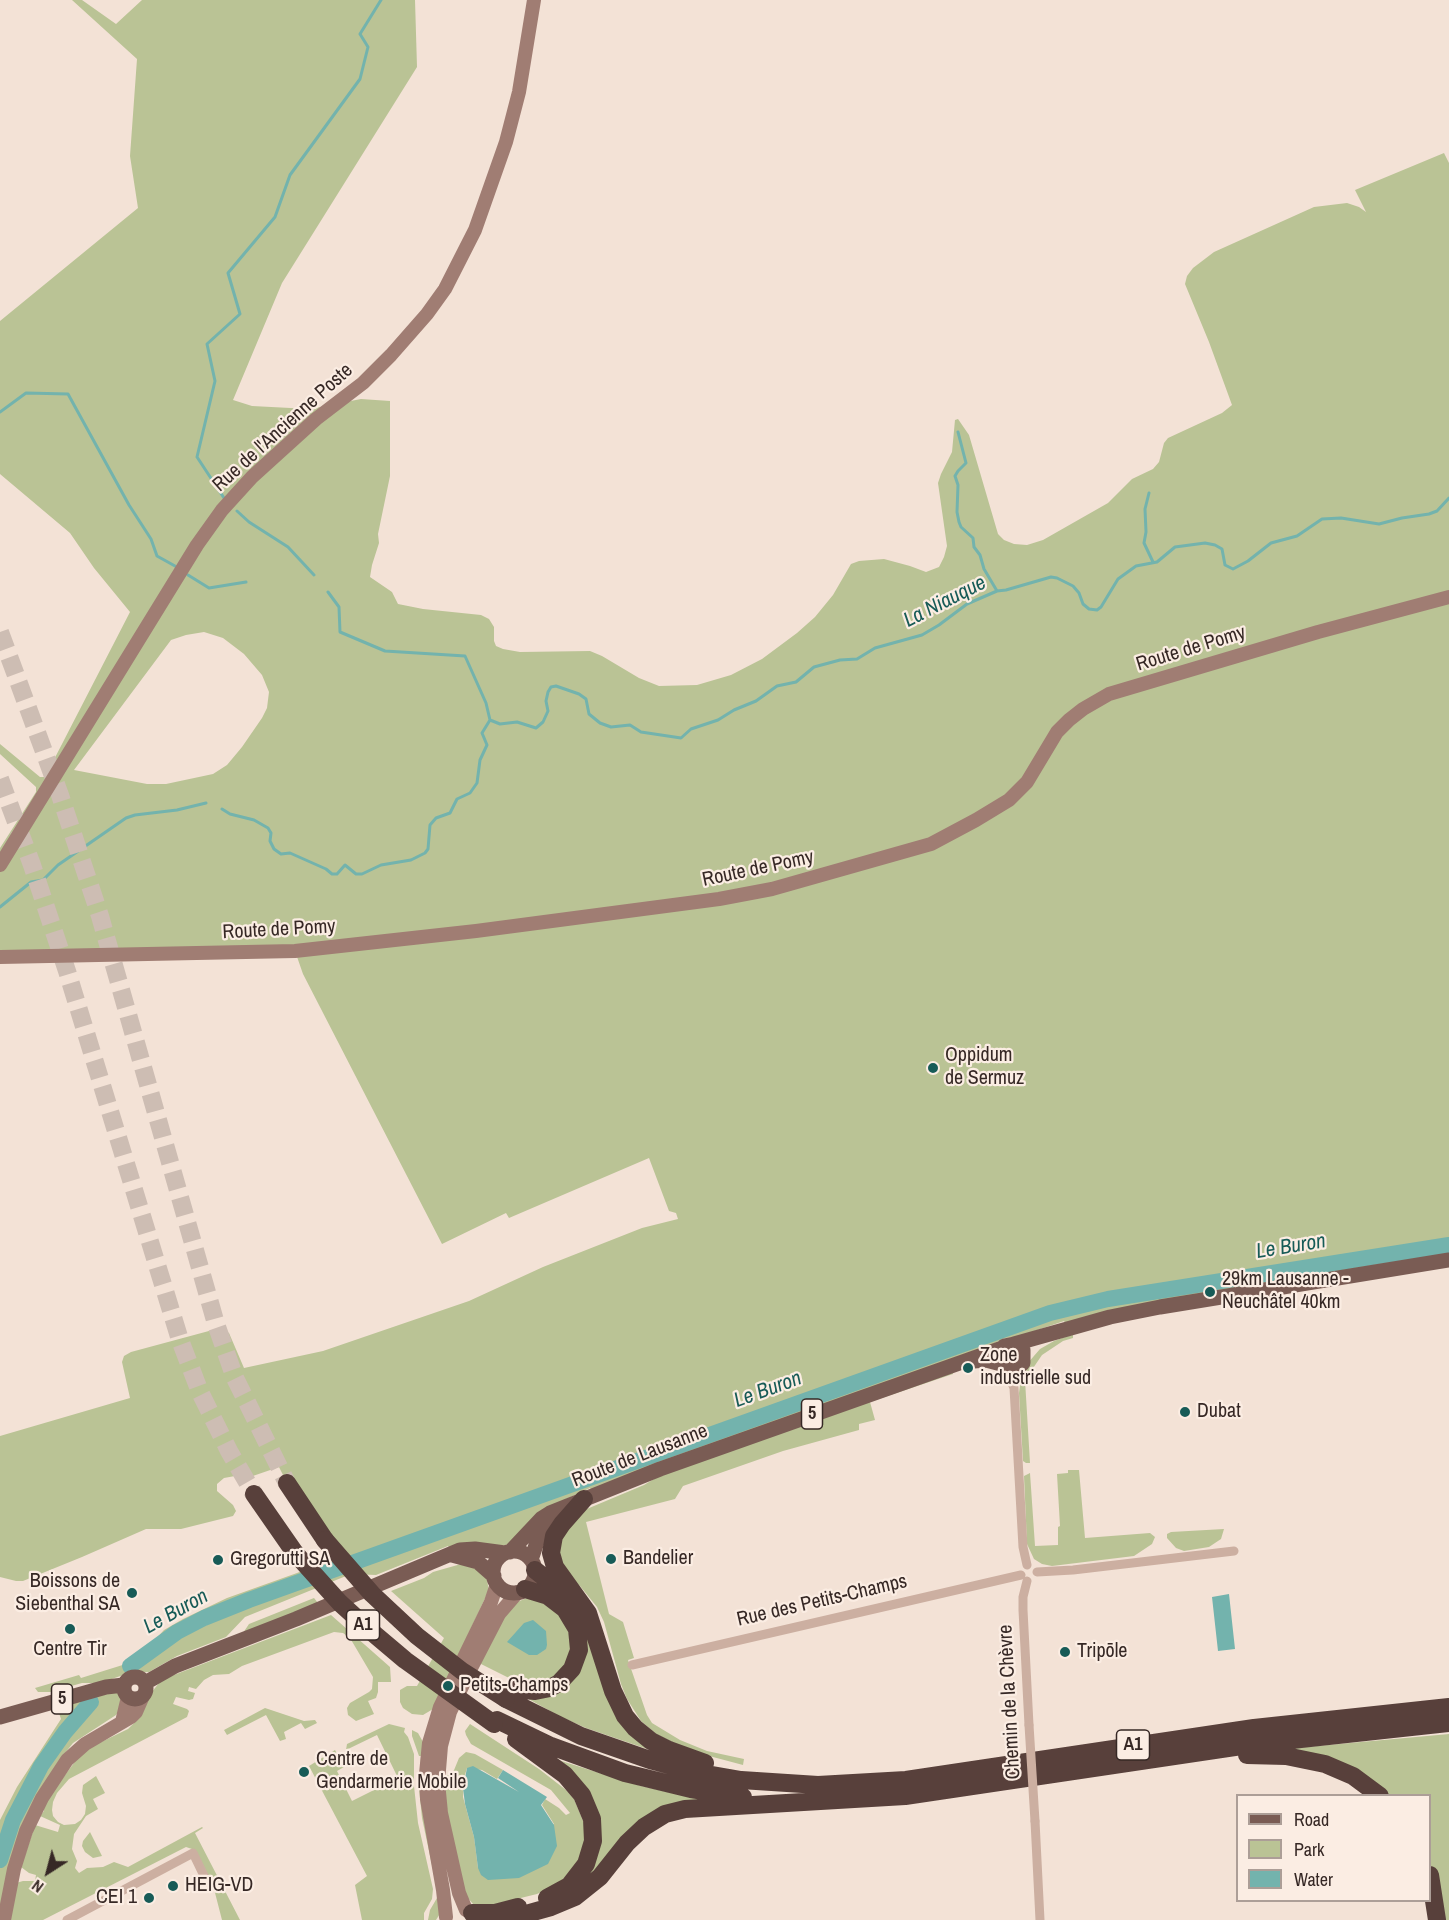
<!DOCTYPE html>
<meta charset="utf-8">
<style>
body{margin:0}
#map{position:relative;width:1449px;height:1920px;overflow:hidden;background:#f3e2d6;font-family:"Archivo Narrow",sans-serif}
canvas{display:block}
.legend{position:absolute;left:1236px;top:1794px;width:195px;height:108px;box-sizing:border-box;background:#fbede3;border:2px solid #ac9e97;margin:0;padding:8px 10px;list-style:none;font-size:18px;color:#362825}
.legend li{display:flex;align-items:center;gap:12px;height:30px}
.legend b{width:30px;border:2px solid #ac9e97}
.north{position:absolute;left:18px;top:1842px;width:60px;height:60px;-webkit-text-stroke:4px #fbede3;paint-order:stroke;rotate:216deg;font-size:16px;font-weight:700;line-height:24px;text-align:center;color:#362825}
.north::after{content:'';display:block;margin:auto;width:21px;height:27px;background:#362825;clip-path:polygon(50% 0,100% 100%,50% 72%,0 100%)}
</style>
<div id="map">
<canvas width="1449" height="1920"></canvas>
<ul class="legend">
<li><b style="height:8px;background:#7a5c54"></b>Road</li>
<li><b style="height:16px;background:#bac395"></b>Park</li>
<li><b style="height:16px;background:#73b3ad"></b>Water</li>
</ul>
<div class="north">N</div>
</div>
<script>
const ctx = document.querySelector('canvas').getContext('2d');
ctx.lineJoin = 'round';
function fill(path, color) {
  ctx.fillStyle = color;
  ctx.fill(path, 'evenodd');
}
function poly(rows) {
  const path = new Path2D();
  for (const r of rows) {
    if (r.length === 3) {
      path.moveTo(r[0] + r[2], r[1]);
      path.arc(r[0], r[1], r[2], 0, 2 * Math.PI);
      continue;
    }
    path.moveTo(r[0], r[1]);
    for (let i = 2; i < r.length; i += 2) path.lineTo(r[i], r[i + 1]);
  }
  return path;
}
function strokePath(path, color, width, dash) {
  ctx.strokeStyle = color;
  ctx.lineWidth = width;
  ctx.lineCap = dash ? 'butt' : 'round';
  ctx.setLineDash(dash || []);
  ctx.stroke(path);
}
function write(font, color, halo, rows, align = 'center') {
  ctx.font = font + ' "Archivo Narrow",sans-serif';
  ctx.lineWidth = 4.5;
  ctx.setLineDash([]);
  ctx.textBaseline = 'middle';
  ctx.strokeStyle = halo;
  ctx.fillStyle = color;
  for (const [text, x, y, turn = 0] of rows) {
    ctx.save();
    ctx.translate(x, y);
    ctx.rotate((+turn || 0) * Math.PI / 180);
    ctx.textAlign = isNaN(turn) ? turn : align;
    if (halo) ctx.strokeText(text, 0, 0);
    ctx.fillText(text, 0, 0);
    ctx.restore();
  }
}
const green = poly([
 [72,0,82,0,116,24,142,0,415,0,417,67,282,283,233,400,252,406,310,409,361,399,390,401,390,476,378,534,379,543,372,565,370,577,392,592,398,604,423,609,481,615,489,619,494,627,494,641,496,646,503,649,520,652,590,651,602,656,639,678,659,686,697,685,731,675,762,659,797,633,815,617,833,595,851,564,859,561,884,559,910,566,926,572,939,567,944,557,947,546,938,483,941,474,952,452,955,420,958,419,969,435,998,534,1004,540,1014,544,1027,545,1043,540,1108,503,1132,479,1153,469,1159,462,1164,443,1168,438,1222,413,1232,405,1209,342,1185,284,1187,276,1193,268,1214,252,1314,207,1347,203,1359,207,1366,212,1355,190,1444,153,1449,163,1449,1260,1065,1323,1064,1321,1017,1337,1005,1338,987,1347,977,1349,977,1351,592,1491,590,1488,566,1499,511,1543,505,1545,450,1549,448,1546,376,1575,351,1574,245,1617,226,1637,177,1656,149,1672,132,1672,100,1683,82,1683,50,1692,38,1692,35,1688,79,1675,81,1678,129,1663,151,1644,164,1630,183,1619,227,1598,297,1573,337,1556,287,1483,279,1467,247,1478,235,1476,224,1478,217,1484,217,1491,233,1505,236,1511,233,1516,181,1529,146,1529,82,1557,23,1581,16,1581,0,1577,0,1436,130,1398,122,1362,124,1356,131,1352,220,1328,229,1333,244,1368,323,1351,469,1301,543,1267,642,1228,678,1219,676,1213,669,1211,649,1158,509,1218,506,1213,442,1244,303,974,295,951,0,957,0,848,36,792,36,787,0,754,0,744,40,777,45,777,130,612,94,568,70,533,0,474,0,321,138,208,130,156,137,59],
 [204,632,223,638,244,654,262,675,269,692,267,708,262,718,242,747,227,765,213,774,166,784,147,784,74,770,171,640,186,635],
 [1073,1334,1073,1338,1063,1341,1042,1355,1025,1380,1030,1463,1026,1463,1023,1461,1019,1393,1021,1378,1027,1364,1040,1349,1054,1341],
 [953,1371,953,1374,870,1402,875,1420,859,1424,859,1430,783,1451,683,1486,675,1499,586,1522,609,1614,623,1622,634,1658,628,1660,647,1715,652,1723,680,1740,707,1751,744,1759,743,1765,713,1757,682,1747,656,1734,641,1721,627,1699,621,1684,604,1622,597,1607,580,1586,562,1572,555,1541,582,1511,644,1485,664,1473],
 [1068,1470,1079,1470,1085,1538,1150,1533,1155,1537,1152,1544,1134,1556,1052,1566,1042,1564,1034,1559,1027,1544,1024,1476,1030,1473,1035,1546,1058,1545,1058,1527,1060,1526,1057,1474,1068,1473],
 [1224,1529,1221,1539,1209,1547,1184,1551,1176,1548,1167,1538,1167,1534,1171,1532],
 [461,1564,468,1564,486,1576,489,1590,433,1709,423,1715,412,1714,403,1708,400,1702,400,1690,407,1686,417,1686,444,1638,391,1591,424,1578,433,1572],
 [532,1596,562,1616,572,1640,566,1666,549,1680,534,1684,509,1678,479,1663,506,1613,517,1602],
 [314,1598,318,1603,243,1633,249,1624],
 [331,1615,390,1667,391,1682,378,1682,378,1692,376,1698,368,1701,374,1714,356,1721,348,1715,347,1708,350,1703,369,1692,372,1689,373,1677,350,1638,343,1633,334,1632,242,1666,229,1674,213,1675,204,1680,196,1689,189,1687,188,1691,195,1693,193,1699,189,1700,176,1697,173,1704,187,1709,189,1711,187,1717,69,1779,57,1793,53,1802,52,1810,53,1816,58,1822,64,1825,75,1824,81,1820,85,1814,86,1806,82,1793,83,1785,96,1776,105,1793,93,1799,98,1809,86,1816,74,1834,72,1849,77,1861,75,1868,79,1873,87,1868,103,1867,114,1862,128,1867,202,1827,203,1828,195,1833,240,1920,222,1920,213,1885,195,1850,186,1847,43,1920,8,1920,16,1883,23,1881,35,1881,36,1875,29,1873,21,1867,35,1825,58,1832,60,1825,40,1816,44,1811,44,1803,77,1759,91,1747,128,1729,135,1722,151,1693,159,1683,166,1678],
 [584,1634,592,1642,656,1752,586,1728,559,1716,525,1697,555,1691],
 [117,1692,123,1699,121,1708,116,1715,73,1743,58,1762,0,1913,0,1820,17,1787,61,1719,58,1710,51,1706],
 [265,1708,304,1721,315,1720,317,1723,305,1729,301,1723,284,1732,286,1739,280,1741,266,1715,227,1735,224,1730],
 [389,1724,405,1728,404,1732,408,1737,414,1754,414,1786,418,1823,433,1889,432,1899,424,1913,424,1920,362,1920,355,1885,367,1876,309,1766,335,1750,344,1767,337,1771,352,1801,398,1778,377,1735,346,1750,347,1744],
 [470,1724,539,1769,566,1790,574,1799,584,1823,585,1839,581,1857,569,1875,554,1886,537,1894,488,1906,474,1905,466,1896,450,1834,443,1775,452,1775,459,1758,466,1752,475,1754,503,1770,497,1779,482,1770,467,1768,464,1778,463,1797,474,1837,478,1868,554,1824,542,1805,545,1799,559,1808,566,1815,570,1813,551,1790,471,1744,466,1735,465,1731],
 [412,1730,418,1733,423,1742,441,1912,436,1920,428,1920,430,1910,437,1898,437,1889,422,1818,419,1789,421,1756,419,1756,412,1736],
 [1449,1734,1449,1920,1441,1920,1436,1885,1430,1862,1430,1796,1386,1795,1284,1749],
 [555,1759,641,1786,703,1800,683,1805,604,1868,549,1901,597,1844],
 [90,1832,102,1856,93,1858,85,1852,82,1846,83,1841]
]);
const water = poly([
 [1229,1594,1235,1649,1218,1651,1212,1597],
 [533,1620,546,1631,547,1645,546,1649,537,1655,529,1655,507,1642,524,1623],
 [473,1766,519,1792,498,1778,503,1770,547,1797,541,1805,554,1825,557,1846,548,1864,519,1878,488,1880,481,1875,478,1868,474,1837,465,1804,463,1788,467,1768]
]);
const stream = poly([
 [0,412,26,393,68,394,129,505,151,539,157,556,175,566],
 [958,432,966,463,958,471,955,476,958,485,957,512,959,522,961,527,973,538,974,547,980,555,984,569,997,591],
 [1149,493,1145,509,1146,532,1144,543,1153,562],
 [224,498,197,457,215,381,207,344,240,314,228,273,275,217,290,175,360,79,368,47,360,34,381,0],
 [237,511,249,522,288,547,314,575],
 [188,575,209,588,246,582],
 [490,720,500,724,517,722,536,728,543,722,548,711,546,701,548,692,551,687,556,686,579,694,586,699,589,714,600,723,611,727,630,725,641,732,681,738,691,729,718,720,734,710,756,701,777,686,796,682,814,667,840,660,857,659,875,648,922,635,939,625,967,604,997,591,1006,590,1051,577,1057,578,1073,586,1079,593,1083,604,1089,609,1097,610,1101,607,1118,579,1136,566,1157,562,1175,547,1205,543,1215,545,1222,549,1225,565,1233,569,1248,561,1271,543,1297,536,1322,519,1341,518,1379,524,1402,518,1429,514,1437,511,1449,498],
 [222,809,230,814,254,820,268,828,271,833,270,841,274,849,281,854,290,853,326,869,332,874,337,874,345,865,356,874,362,874,381,865,411,860,425,853,428,849,430,825,436,818,450,813,457,799,470,793,477,783,480,760,487,745,482,733,490,720,486,703,465,656,385,651,340,632,339,607,328,592],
 [0,907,31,882,43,880,58,865,126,818,135,815,177,810,206,803]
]);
const river = poly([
 [130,1666,177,1632,204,1618,249,1600,1050,1313,1108,1299,1449,1245],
 [0,1860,13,1820,41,1766,65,1732,91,1702]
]);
const highwayTunnel = poly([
 [0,632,60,795,100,916,216,1324,235,1378,287,1483],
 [0,779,32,865,67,971,180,1340,200,1392,229,1451,254,1494]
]);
const street = poly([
 [1006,1369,1014,1388,1023,1547,1027,1565],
 [1037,1572,1073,1570,1234,1551],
 [1027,1581,1023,1597,1023,1610,1029,1725],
 [632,1665,1021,1575],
 [1035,1821,1040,1920],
 [67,1920,193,1853,207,1882]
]);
const secondary = poly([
 [0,865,197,545,222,510,252,477,316,419,363,383,391,355,427,314,445,289,475,230,506,142,519,92,534,0],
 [0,957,295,951,476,931,719,899,772,889,931,844,976,820,1009,800,1027,782,1057,732,1069,720,1083,709,1109,694,1318,632,1449,597],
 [122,1722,128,1697],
 [466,1910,459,1893,441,1813,438,1782,441,1746,450,1712,469,1672,499,1614,518,1592],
 [446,1917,443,1890,427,1799,426,1774,429,1743,440,1707,491,1602,497,1584],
 [4,1920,14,1869,26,1831,42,1798,67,1760,85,1744,131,1717,136,1712,143,1696]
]);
const primary = poly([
 [1014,1344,1110,1317,1160,1307,1449,1260],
 [974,1361,986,1360,1001,1364,1009,1370,1015,1370,1023,1363,1023,1350,1014,1344,1004,1346,999,1354,1001,1364],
 [514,1572,21],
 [510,1552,542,1518,550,1513,660,1469,1002,1348],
 [452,1555,478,1562,494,1576],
 [531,1560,537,1542,559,1515],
 [135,1688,11],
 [145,1683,175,1666,296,1619,460,1550,475,1549,505,1553],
 [0,1717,106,1687,124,1685]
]);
const highway = poly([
 [287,1483,325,1540],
 [254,1494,295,1553],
 [584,1499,562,1524,554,1536,551,1553,555,1567,588,1613,613,1691,625,1716,635,1728,651,1741,669,1750,705,1763],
 [535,1570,550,1582,567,1593],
 [513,1689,535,1691,550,1688,559,1683,572,1669,579,1650,577,1629,565,1609,548,1596,525,1589],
 [506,1699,581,1736,650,1760,695,1772,741,1780,818,1785,906,1780,1254,1728,1449,1707],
 [497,1720,551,1746,625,1773,691,1789,743,1797],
 [516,1739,565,1775,582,1795,592,1819,593,1841,586,1864,569,1886,547,1898],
 [1247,1755,1286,1756,1325,1764,1353,1776,1380,1796],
 [1430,1875,1437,1920],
 [472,1913,495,1913,518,1907],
 [505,1920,551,1907,575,1897,600,1877,627,1843,644,1827,665,1814,685,1809,905,1796,1255,1744,1449,1723]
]);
const streetBridge = poly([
 [1029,1725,1035,1821]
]);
const highwayBridge = poly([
 [325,1540,372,1594,417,1636,462,1671,506,1699],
 [295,1553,340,1603,373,1633,405,1660,494,1724]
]);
const markers = [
 [933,1068,6,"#175b57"],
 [1210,1292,6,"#175b57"],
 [968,1368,6,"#175b57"],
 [1185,1412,6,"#175b57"],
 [611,1559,6,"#175b57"],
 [218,1560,6,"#175b57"],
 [132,1593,6,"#175b57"],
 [70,1629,6,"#175b57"],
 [1065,1652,6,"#175b57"],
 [448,1686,6,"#175b57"],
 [304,1772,6,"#175b57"],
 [173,1886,6,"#175b57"],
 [149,1898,6,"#175b57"]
];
const shields = [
 [812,1414,21],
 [363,1625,33],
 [62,1699,21],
 [1133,1745,33]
];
const shieldNames = [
 ["5",812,1414],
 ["A1",363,1625],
 ["5",62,1699],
 ["A1",1133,1745]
];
const streetNames = [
 ["Rue de l'Ancienne Poste",283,428,-42],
 ["Route de Pomy",1191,649,-17],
 ["Route de Pomy",758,869,-12],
 ["Route de Pomy",279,930,-3],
 ["Route de Lausanne",640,1456,-21],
 ["Rue des Petits-Champs",822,1601,-13],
 ["Chemin de la Chèvre",1010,1702,-93]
];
const poiNames = [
 ["Oppidum",945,1056],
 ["de Sermuz",945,1079],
 ["29km Lausanne -",1222,1280],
 ["Neuchâtel 40km",1222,1303],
 ["Zone",980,1356],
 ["industrielle sud",980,1379],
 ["Dubat",1197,1412],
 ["Bandelier",623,1559],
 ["Gregorutti SA",230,1560],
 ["Boissons de",120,1582,"right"],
 ["Siebenthal SA",120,1605,"right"],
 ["Centre Tir",70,1650,"center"],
 ["Tripōle",1077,1652],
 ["Petits-Champs",460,1686],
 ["Centre de",316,1760],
 ["Gendarmerie Mobile",316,1783],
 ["HEIG-VD",185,1886],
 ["CEI 1",137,1898,"right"]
];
const waterNames = [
 ["La Niauque",945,602,-27],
 ["Le Buron",1291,1247,-9],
 ["Le Buron",768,1390,-20],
 ["Le Buron",176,1612,-29]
];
fill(green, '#bac395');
fill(water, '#73b3ad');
strokePath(stream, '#73b3ad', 3);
strokePath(river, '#73b3ad', 16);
strokePath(highwayTunnel, '#cdbdb3', 18, [18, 9]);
strokePath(street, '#ccafa1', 9);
strokePath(secondary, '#a07d73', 14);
strokePath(primary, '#7a5c54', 15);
strokePath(highway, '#58403b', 18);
strokePath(streetBridge, '#ccafa1', 9);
strokePath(highwayBridge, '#58403b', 18);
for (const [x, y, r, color] of markers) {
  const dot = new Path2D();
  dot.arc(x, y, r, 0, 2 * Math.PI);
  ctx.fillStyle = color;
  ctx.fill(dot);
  strokePath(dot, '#fbede3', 2);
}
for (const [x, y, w] of shields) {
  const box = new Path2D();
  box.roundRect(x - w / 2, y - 15, w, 30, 4.5);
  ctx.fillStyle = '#fbede3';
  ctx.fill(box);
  strokePath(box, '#362825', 1.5);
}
write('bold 18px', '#362825', null, shieldNames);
write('20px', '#362825', '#fbede3', streetNames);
write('20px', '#362825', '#fbede3', poiNames, 'left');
write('italic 21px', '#175b57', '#fbede3', waterNames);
</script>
